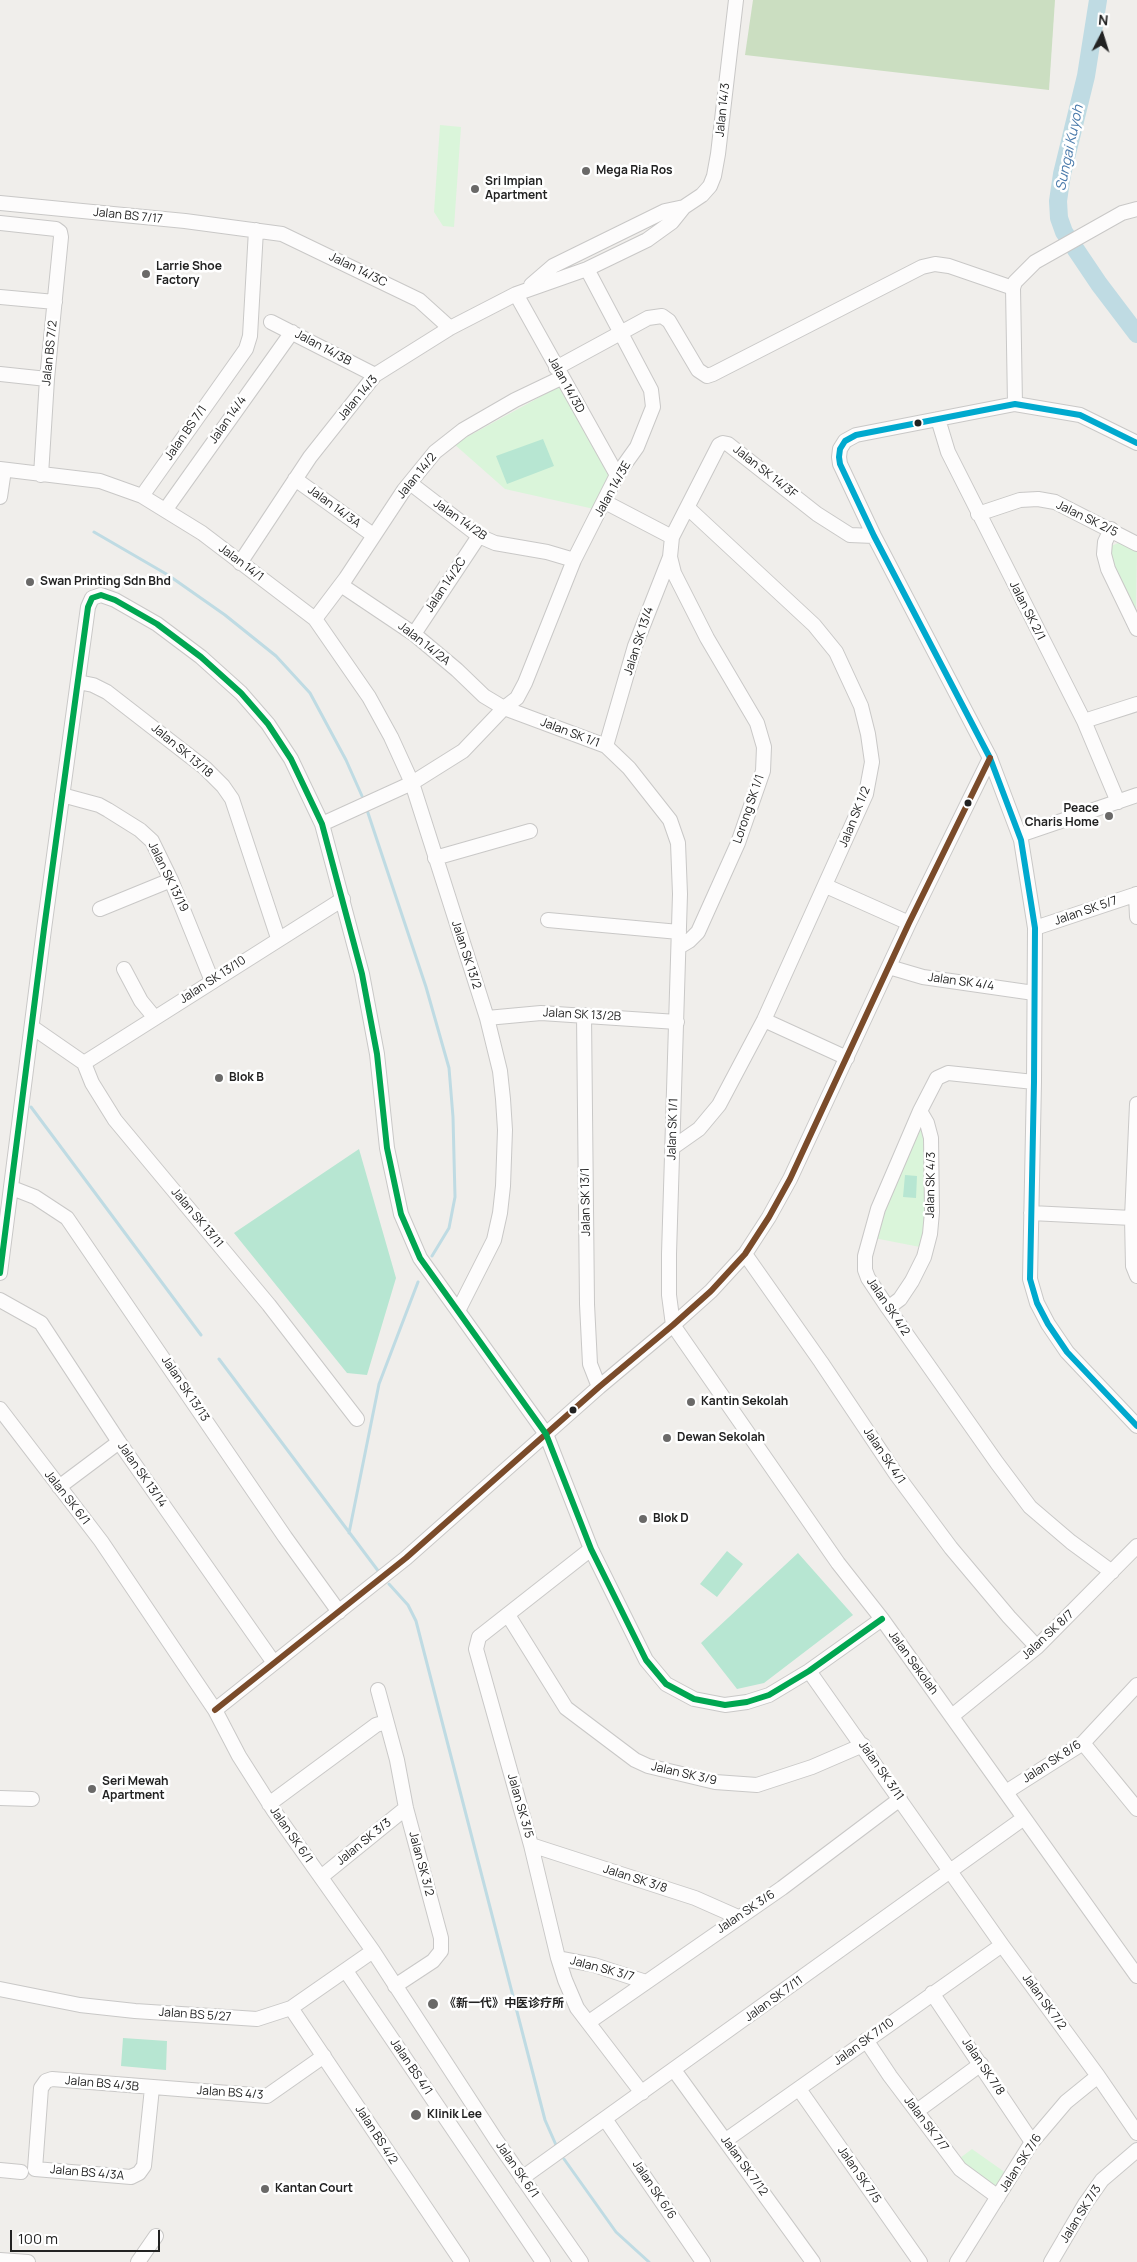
<!DOCTYPE html>
<meta charset="utf-8">
<style>
body{margin:0}
#map{position:relative;width:1137px;height:2262px;overflow:hidden;background:#f0eeeb;font-family:Manrope,sans-serif}
canvas{display:block}
.north{position:absolute;left:1077px;top:10px;width:50px;height:50px;-webkit-text-stroke:4px #fff;paint-order:stroke;rotate:5deg;font-size:14px;font-weight:700;line-height:20px;text-align:center;color:#222}
.north::after{content:'';display:block;margin:auto;width:18px;height:22px;background:#222;clip-path:polygon(50% 0,100% 100%,50% 72%,0 100%)}
.scale{position:absolute;left:10px;top:2230px;width:150px;height:22px;box-sizing:border-box;border:2px solid #222;border-top:0;padding-left:6px;font-size:15px;line-height:18px;white-space:nowrap;color:#222;-webkit-text-stroke:4px #fff;paint-order:stroke}
</style>
<div id="map">
<canvas width="1137" height="2262"></canvas>
<div class="north">N</div>
<div class="scale">100 m</div>
</div>
<script>
const ctx = document.querySelector('canvas').getContext('2d');
ctx.lineJoin = 'round';
function fill(path, color) {
  ctx.fillStyle = color;
  ctx.fill(path, 'evenodd');
}
function poly(rows) {
  const path = new Path2D();
  for (const r of rows) {
    path.moveTo(r[0], r[1]);
    for (let i = 2; i < r.length; i += 2) path.lineTo(r[i], r[i + 1]);
  }
  return path;
}
function strokePath(path, color, width, dash) {
  ctx.strokeStyle = color;
  ctx.lineWidth = width;
  ctx.lineCap = dash ? 'butt' : 'round';
  ctx.setLineDash(dash || []);
  ctx.stroke(path);
}
function write(font, color, halo, rows, align = 'center') {
  ctx.font = font + ' Manrope,"Noto Sans SC",sans-serif';
  ctx.lineWidth = 5;
  ctx.setLineDash([]);
  ctx.textBaseline = 'middle';
  ctx.strokeStyle = halo;
  ctx.fillStyle = color;
  for (const [text, x, y, turn = 0] of rows) {
    ctx.save();
    ctx.translate(x, y);
    ctx.rotate((+turn || 0) * Math.PI / 180);
    ctx.textAlign = isNaN(turn) ? turn : align;
    if (halo) ctx.strokeText(text, 0, 0);
    ctx.fillText(text, 0, 0);
    ctx.restore();
  }
}
const forest = poly([
 [753,0,1055,0,1049,90,745,55]
]);
const park = poly([
 [440,125,461,127,454,227,443,226,434,212],
 [560,386,611,480,594,509,505,489,454,444],
 [1125,540,1137,547,1136,613,1108,556,1109,547],
 [923,1125,926,1131,926,1213,920,1247,874,1238,884,1207,918,1128],
 [972,2149,1006,2173,997,2189,965,2165,960,2158]
]);
const pitch = poly([
 [543,439,554,466,507,484,496,456],
 [359,1149,396,1278,367,1375,347,1373,234,1233],
 [905,1175,917,1176,916,1198,903,1197],
 [727,1551,743,1564,717,1597,700,1584],
 [798,1553,853,1615,764,1683,737,1689,701,1643],
 [123,2038,167,2041,166,2070,121,2066]
]);
const stream = poly([
 [94,532,168,575,225,615,276,656,310,693,346,760,362,796],
 [367,810,426,987,449,1068,453,1117,455,1197,449,1228,432,1256],
 [31,1107,201,1335],
 [219,1359,379,1572],
 [349,1533,379,1384,418,1282],
 [389,1584,408,1605,416,1621,545,2120,556,2145],
 [564,2159,616,2232,649,2262]
]);
const river = poly([
 [1098,0,1086,76,1062,174,1058,201,1059,218,1064,232,1099,284,1137,334]
]);
const minor = poly([
 [0,203,185,221,282,234,419,300,450,328],
 [0,223,56,229,60,232,61,237,47,379,41,475],
 [531,285,553,266,665,211,684,207],
 [516,294,617,475],
 [0,297,55,302],
 [271,322,375,375],
 [556,368,648,318,662,316,669,321,698,370,707,376,713,374,922,267,935,264,949,266,1013,288],
 [0,374,47,379],
 [1015,404,1013,288,1015,282,1035,262,1122,213,1137,209],
 [938,419,948,452,1084,721,1118,802],
 [1137,443,1080,415,1015,404,856,435,845,441,840,449,839,457,840,464,874,536,990,758,1021,840,1035,928,1034,1082,1030,1279,1037,1303,1048,1324,1067,1352,1137,1426],
 [0,469,100,481,142,496,202,533,315,619,369,697,391,737,412,783,487,1018,500,1071,503,1099,505,1130,503,1186,500,1213,494,1240,458,1311],
 [295,479,373,535],
 [410,483,479,536,495,543,547,552,574,560],
 [142,496,246,349,250,336,256,230],
 [0,497,4,470],
 [605,502,672,537],
 [166,509,292,332],
 [978,514,1020,500,1038,499,1055,502,1137,544],
 [1111,529,1105,542,1104,554,1108,569,1137,629],
 [670,557,674,573,707,638,757,723,764,747,763,771,738,843,698,932,689,941,679,947],
 [240,563,310,457,375,375,450,328,516,294,587,269,647,240,672,222,684,207,702,195,710,186,714,176,718,154,736,0],
 [341,585,414,634,457,670,484,696,504,708,606,746,629,768,670,820,678,843,680,894,669,1254,669,1295,673,1325,838,1563,882,1619,1137,1976],
 [315,619,346,578,404,490,435,452,463,430,515,400,561,378],
 [414,634,479,536],
 [78,682,93,685,107,692,205,768,223,786,232,799,278,938],
 [1084,721,1137,704],
 [606,746,635,646,670,557,672,537,719,445,723,443,728,444,817,514,850,535,874,536],
 [62,795,99,805,108,810,140,830,152,841,171,880,212,981],
 [322,824,412,783,463,751,504,708,517,698,525,683,574,560,617,475,637,447,653,407,651,390,587,269],
 [1020,835,1137,795],
 [435,858,530,831],
 [826,886,909,923],
 [1136,894,1137,917],
 [100,909,171,880],
 [548,920,679,932],
 [1035,928,1137,894],
 [889,967,923,977,1034,993],
 [124,969,141,1001,155,1018],
 [584,1015,587,1304,590,1364,599,1387],
 [487,1018,541,1013,677,1022],
 [764,1020,847,1058],
 [32,1027,84,1063,92,1083,115,1120,269,1305,357,1419],
 [84,1063,343,899],
 [1034,1082,948,1073,937,1078,920,1111,878,1209,865,1256,865,1270,868,1278,888,1308,997,1463,1030,1507,1071,1542,1112,1572],
 [1137,1104,1132,1218,1133,1266,1137,1276],
 [672,1148,699,1129,719,1105,764,1020,866,794,872,762,868,734,861,706,836,652,814,625,688,508],
 [12,1188,35,1197,67,1218,285,1537,339,1612],
 [1031,1213,1132,1218],
 [745,1254,821,1362,896,1474,951,1548,1009,1617,1037,1647],
 [0,1273,44,929,88,607,92,598,101,595,115,600,157,624,201,657,241,693,268,724,291,759,322,824,362,974,377,1054,387,1148,401,1214,420,1258,546,1434,591,1549,646,1660,666,1684,694,1699,725,1705,747,1702,769,1695,809,1671,882,1619],
 [0,1300,41,1323,119,1442,274,1663],
 [888,1308,900,1299,912,1281,924,1257,930,1234,932,1212,931,1138,927,1123,920,1111],
 [0,1409,101,1541,215,1710,239,1756,274,1811,373,1951,496,2140,581,2262],
 [59,1487,119,1442],
 [591,1549,479,1637,476,1649,531,1845,558,1958,565,1980,577,2008,642,2093],
 [508,1615,566,1708,635,1760,648,1766,715,1782,757,1785,812,1767,863,1745],
 [809,1671,1002,1945,1098,2076,1137,2133],
 [378,1690,397,1760,406,1808,441,1938,441,1951,433,1961,395,1986],
 [215,1710,406,1558,599,1387,673,1325,711,1291,745,1254,769,1217,790,1179,909,923,990,758],
 [952,1716,1037,1647,1137,1546],
 [1083,1743,1137,1809],
 [1006,1792,1083,1743,1137,1685],
 [0,1798,32,1799],
 [269,1804,376,1725,386,1722],
 [531,1845,695,1898,738,1917],
 [321,1877,406,1808],
 [558,1958,594,1965,646,1982],
 [346,1971,543,2262],
 [0,1989,80,2005,135,2011,257,2019,291,2008,373,1951],
 [932,1993,1032,2142],
 [291,2008,462,2262],
 [589,2022,782,1888,900,1799],
 [866,2040,890,2076,960,2169,998,2197],
 [674,2070,813,2262],
 [152,2088,144,2166,139,2173,131,2177,35,2169,41,2088,46,2081,52,2079,267,2096,324,2056],
 [799,2089,920,2262],
 [917,2111,981,2064],
 [605,2119,703,2262],
 [726,2140,1002,1945],
 [0,2170,21,2172],
 [522,2178,1024,1818],
 [0,2260,28,2262],
 [138,2262,156,2236],
 [957,2262,1032,2142,1066,2102,1098,2076],
 [1051,2262,1085,2204,1102,2180,1137,2150]
]);
const bus1 = poly([
 [1137,443,1080,415,1015,404,856,435,845,441,840,449,839,457,840,464,874,536,990,758,1021,840,1035,928,1034,1082,1030,1279,1037,1303,1048,1324,1067,1352,1137,1426]
]);
const bus2 = poly([
 [215,1710,406,1558,599,1387,673,1325,711,1291,745,1254,769,1217,790,1179,909,923,990,758]
]);
const bus3 = poly([
 [0,1273,44,929,88,607,92,598,101,595,115,600,157,624,201,657,241,693,268,724,291,759,322,824,362,974,377,1054,387,1148,401,1214,420,1258,546,1434,591,1549,646,1660,666,1684,694,1699,725,1705,747,1702,769,1695,809,1671,882,1619]
]);
const markers = [
 [586,171,5,"#6a6968"],
 [475,189,5,"#6a6968"],
 [146,274,5,"#6a6968"],
 [918,423,4.5,"#222"],
 [30,582,5,"#6a6968"],
 [968,803,4.5,"#222"],
 [1109,816,5,"#6a6968"],
 [219,1078,5,"#6a6968"],
 [691,1402,5,"#6a6968"],
 [573,1410,4.5,"#222"],
 [667,1438,5,"#6a6968"],
 [643,1519,5,"#6a6968"],
 [92,1789,5,"#6a6968"],
 [433,2004,6,"#6a6968"],
 [416,2115,6,"#6a6968"],
 [265,2189,5,"#6a6968"]
];
const streetNames = [
 ["Jalan 14/3",723,110,-84],
 ["Jalan BS 7/17",128,216,6],
 ["Jalan 14/3C",358,270,26],
 ["Jalan 14/3B",323,348,28],
 ["Jalan BS 7/2",50,353,-84],
 ["Jalan 14/3D",566,385,61],
 ["Jalan 14/3",358,398,-50],
 ["Jalan 14/4",228,420,-55],
 ["Jalan BS 7/1",186,433,-55],
 ["Jalan SK 14/3F",765,472,38],
 ["Jalan 14/2",417,476,-51],
 ["Jalan 14/3E",613,489,-61],
 ["Jalan 14/3A",334,507,36],
 ["Jalan SK 2/5",1087,519,26],
 ["Jalan 14/2B",460,520,35],
 ["Jalan 14/1",241,563,37],
 ["Jalan 14/2C",446,585,-56],
 ["Jalan SK 2/1",1027,611,63],
 ["Jalan SK 13/4",639,641,-72],
 ["Jalan 14/2A",424,644,38],
 ["Jalan SK 1/1",570,733,21],
 ["Jalan SK 13/18",182,751,40],
 ["Lorong SK 1/1",749,809,-71],
 ["Jalan SK 1/2",855,817,-68],
 ["Jalan SK 13/19",168,877,64],
 ["Jalan SK 5/7",1086,911,-19],
 ["Jalan SK 13/2",466,955,72],
 ["Jalan SK 13/10",213,980,-33],
 ["Jalan SK 4/4",961,982,8],
 ["Jalan SK 13/2B",582,1015,3],
 ["Jalan SK 1/1",673,1129,-88],
 ["Jalan SK 4/3",931,1185,-89],
 ["Jalan SK 13/1",586,1202,-91],
 ["Jalan SK 13/11",197,1218,50],
 ["Jalan SK 4/2",888,1307,56],
 ["Jalan SK 13/13",185,1389,56],
 ["Jalan SK 4/1",884,1456,56],
 ["Jalan SK 13/14",142,1475,55],
 ["Jalan SK 6/1",67,1498,52],
 ["Jalan SK 8/7",1048,1635,-43],
 ["Jalan Sekolah",913,1663,54],
 ["Jalan SK 8/6",1052,1762,-33],
 ["Jalan SK 3/11",881,1771,55],
 ["Jalan SK 3/9",684,1774,13],
 ["Jalan SK 3/5",520,1806,74],
 ["Jalan SK 6/1",291,1835,55],
 ["Jalan SK 3/3",364,1842,-39],
 ["Jalan SK 3/2",421,1864,75],
 ["Jalan SK 3/8",635,1879,18],
 ["Jalan SK 3/6",746,1912,-34],
 ["Jalan SK 3/7",602,1969,15],
 ["Jalan SK 7/11",774,1999,-36],
 ["Jalan SK 7/2",1044,2002,54],
 ["Jalan BS 5/27",195,2015,4],
 ["Jalan SK 7/10",864,2042,-36],
 ["Jalan BS 4/1",411,2067,56],
 ["Jalan SK 7/8",983,2067,56],
 ["Jalan BS 4/3B",102,2084,5],
 ["Jalan BS 4/3",230,2093,4],
 ["Jalan SK 7/7",926,2124,53],
 ["Jalan BS 4/2",376,2135,57],
 ["Jalan SK 7/6",1021,2163,-57],
 ["Jalan SK 7/12",744,2166,54],
 ["Jalan SK 6/1",517,2170,55],
 ["Jalan BS 4/3A",87,2173,5],
 ["Jalan SK 7/5",859,2175,55],
 ["Jalan SK 6/6",654,2190,56],
 ["Jalan SK 7/3",1081,2214,-58]
];
const poiNames = [
 ["Mega Ria Ros",596,171],
 ["Sri Impian",485,182],
 ["Apartment",485,196],
 ["Larrie Shoe",156,267],
 ["Factory",156,281],
 ["Swan Printing Sdn Bhd",40,582],
 ["Peace",1099,809,"right"],
 ["Charis Home",1099,823,"right"],
 ["Blok B",229,1078],
 ["Kantin Sekolah",701,1402],
 ["Dewan Sekolah",677,1438],
 ["Blok D",653,1519],
 ["Seri Mewah",102,1782],
 ["Apartment",102,1796],
 ["《新一代》中医诊疗所",444,2004],
 ["Klinik Lee",427,2115],
 ["Kantan Court",275,2189]
];
const waterNames = [
 ["Sungai Kuyoh",1070,148,-78]
];
fill(forest, '#cbdec1');
fill(park, '#daf5da');
fill(pitch, '#b7e6d2');
strokePath(stream, '#bfdbe3', 3);
strokePath(river, '#bfdbe3', 18);
strokePath(minor, '#c9c8c7', 16);
strokePath(minor, '#fdfcfc', 14);
strokePath(bus1, '#00a9ce', 6);
strokePath(bus2, '#7a4b2a', 6);
strokePath(bus3, '#00a651', 6);
for (const [x, y, r, color] of markers) {
  const dot = new Path2D();
  dot.arc(x, y, r, 0, 2 * Math.PI);
  ctx.fillStyle = color;
  ctx.fill(dot);
  strokePath(dot, '#fff', 2);
}
write('12px', '#222', '#fff', streetNames);
write('bold 12px', '#222', '#fff', poiNames, 'left');
write('italic 14px', '#4a7aab', '#fff', waterNames);
</script>
